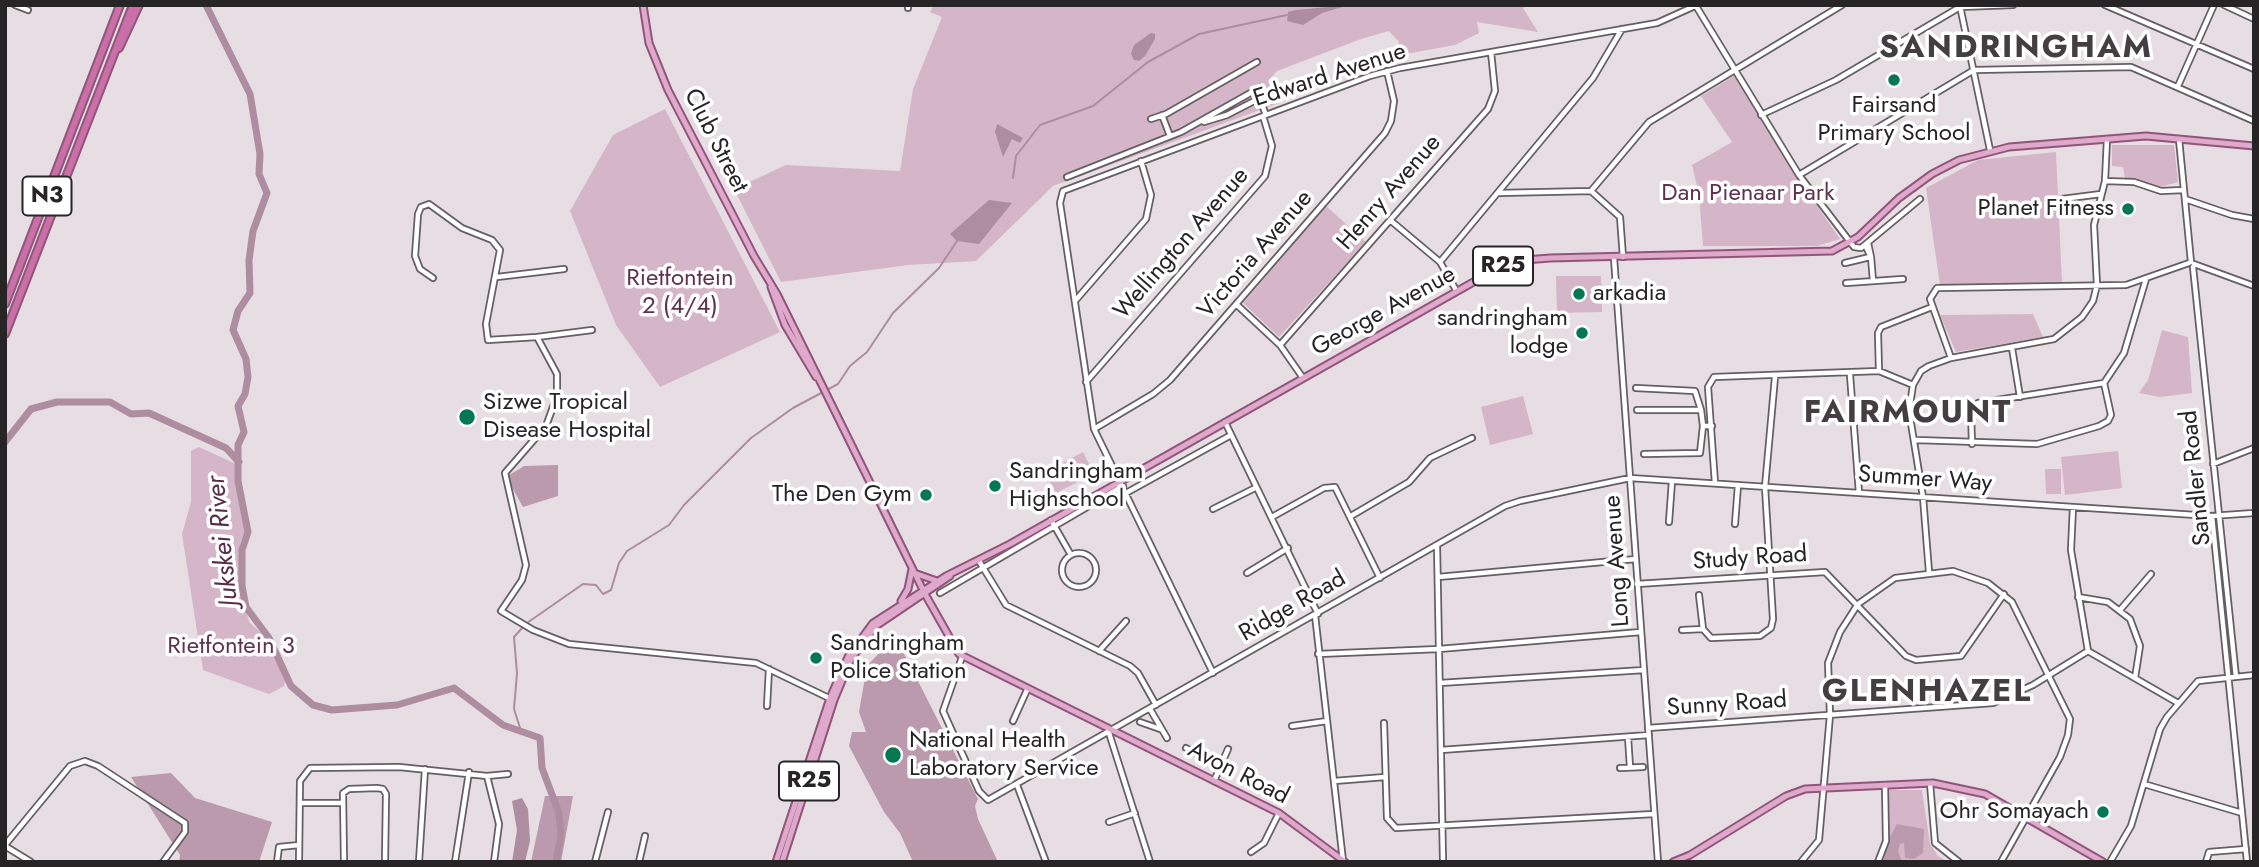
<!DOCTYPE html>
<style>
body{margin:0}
#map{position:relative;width:2259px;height:867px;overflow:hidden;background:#e6dee2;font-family:Jost,sans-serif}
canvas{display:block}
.frame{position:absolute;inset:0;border:7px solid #272426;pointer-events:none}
</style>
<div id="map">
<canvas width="2259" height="867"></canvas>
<div class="frame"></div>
</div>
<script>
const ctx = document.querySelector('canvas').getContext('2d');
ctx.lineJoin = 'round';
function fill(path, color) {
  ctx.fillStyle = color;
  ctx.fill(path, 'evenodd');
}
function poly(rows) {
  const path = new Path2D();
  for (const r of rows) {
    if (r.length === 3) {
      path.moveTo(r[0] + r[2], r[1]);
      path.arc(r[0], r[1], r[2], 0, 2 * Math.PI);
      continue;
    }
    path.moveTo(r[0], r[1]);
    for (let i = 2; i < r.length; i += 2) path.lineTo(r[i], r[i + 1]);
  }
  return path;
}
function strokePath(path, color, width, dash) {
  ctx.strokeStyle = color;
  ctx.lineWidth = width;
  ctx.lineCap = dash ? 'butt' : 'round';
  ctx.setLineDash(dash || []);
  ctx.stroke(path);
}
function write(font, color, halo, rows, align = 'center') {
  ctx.font = font + ' Jost,sans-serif';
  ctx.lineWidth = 7;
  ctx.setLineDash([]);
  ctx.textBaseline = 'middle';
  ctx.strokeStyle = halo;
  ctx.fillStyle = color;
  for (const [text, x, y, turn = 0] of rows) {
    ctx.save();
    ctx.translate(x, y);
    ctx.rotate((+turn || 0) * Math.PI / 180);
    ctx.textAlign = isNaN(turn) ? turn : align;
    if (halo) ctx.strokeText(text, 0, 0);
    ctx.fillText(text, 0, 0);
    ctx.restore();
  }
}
const green = poly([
 [934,5,1530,5,1523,8,1538,32,1477,22,1479,33,1455,45,1400,55,1395,53,1399,42,1389,31,1361,39,1277,71,1268,81,1271,90,1265,93,1267,97,1279,103,1053,186,976,261,908,265,781,282,734,189,786,165,900,171,913,89,942,17,930,12],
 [1734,76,1797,177,1840,239,1817,246,1703,246,1699,195,1692,165,1732,142,1701,96],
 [665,109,780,332,660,387,616,325,570,211,613,135],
 [2112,145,2174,145,2178,182,2160,187,2125,178,2123,167,2112,166],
 [2056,152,2062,284,1940,285,1926,188,1978,160],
 [1326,206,1366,242,1279,337,1243,303],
 [1556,276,1601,276,1602,312,1557,313],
 [2033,314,2043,337,1956,352,1940,315],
 [2162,330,2188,337,2192,393,2160,397,2139,393,2148,380],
 [1523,396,1533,434,1490,445,1481,407],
 [199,447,236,464,235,482,241,497,246,529,240,544,240,585,249,622,268,639,286,678,284,686,269,694,203,670,182,534,191,502,191,451],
 [2118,451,2122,488,2065,495,2061,457],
 [1083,452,1094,474,1056,493,1045,472],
 [2045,469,2061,469,2061,494,2046,494],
 [1886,790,1922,790,1930,844,1938,856,1948,862,1880,862,1887,846]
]);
const forest = poly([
 [558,465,558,496,523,507,506,477,524,466],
 [895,636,978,799,975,806,978,819,998,862,913,862,900,833,884,812,849,746,852,732,866,732,859,712,867,666],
 [171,773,195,798,272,822,259,862,179,862,180,855,131,777],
 [545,796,573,796,561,862,531,862],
 [1897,824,1924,829,1923,853,1914,859,1905,858,1904,843,1900,844,1898,851,1902,862,1883,862,1890,837]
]);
const water = poly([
 [1349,5,1322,13,1303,25,1287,21,1288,12,1296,10],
 [1151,33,1155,34,1155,39,1145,56,1139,61,1134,60,1131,54,1134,45],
 [997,124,1023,138,1020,143,1012,139,1003,157,995,132],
 [989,200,1012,203,979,244,957,241,950,234],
 [522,798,528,809,530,841,525,862,512,862,517,830,512,801]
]);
const stream = poly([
 [1013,178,1016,156,1040,125,1093,106,1148,62,1199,34,1287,15],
 [527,623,583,584,596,585,603,594,611,590,619,563,627,551,669,525,684,505,751,438,793,408,838,384,850,366,867,352,893,313,939,268,957,241],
 [521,731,514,709,517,673,514,637,523,627]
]);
const river = poly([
 [206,5,250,94,260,154,259,174,267,193,253,231,249,260,250,293,238,311,233,330,246,359,248,377,245,394,238,406,244,432,238,445,238,481,248,532,242,550,242,586,246,607,269,638,291,686,313,705,332,710,397,705,454,688,503,725,540,738,542,768,559,813,561,836,556,862],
 [5,442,31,409,57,402,110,402,131,414,149,413,226,448,239,462]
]);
const minor = poly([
 [15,5,28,10],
 [2105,5,2254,69],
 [2224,5,2254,19],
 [1696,6,1799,175,1854,247,1861,248,1920,199],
 [1960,6,1990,150],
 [908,8,908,5],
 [2178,86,2214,5],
 [1162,115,1170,136],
 [1761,115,1836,80,1960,7,2013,5],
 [1151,119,1166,114,1257,62],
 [1204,122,1227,115,1256,100,1261,102,1266,115],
 [2179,139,2191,262],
 [1799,175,1974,70,2131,67,2254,121],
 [1067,177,1181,132,1261,87],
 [2105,181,2134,182,2161,191,2184,190],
 [1591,191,1649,122,1842,5],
 [1498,193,1591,191,1620,217,1623,257],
 [2062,199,2101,194],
 [2185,199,2232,215,2254,219],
 [1390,220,1440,262,1456,290],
 [1868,243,1871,257],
 [1865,245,1871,257,1873,281],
 [1614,258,1658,862],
 [1440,262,1593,78,1622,29],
 [1845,263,1870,257],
 [2194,264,2254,286],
 [2193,267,2236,677],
 [497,277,564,269],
 [433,278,420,269,415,256,418,214,421,207,429,204,462,228,492,240,500,250,486,324,488,340,537,337,557,374,557,396,546,426,505,473,526,565,522,580,501,611,533,630,569,644,756,663,831,699],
 [1846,283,1903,279],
 [1075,301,1146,219,1151,195,1141,161],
 [1236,304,1280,345,1303,378],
 [537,337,592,330],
 [1280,345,1488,109,1495,91,1491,52],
 [2012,348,2020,397],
 [1951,358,1930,299,1937,288,2126,285,2189,263],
 [1879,371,1878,333,1881,327,1932,307],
 [1850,375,1859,493],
 [1086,382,1265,176,1272,146,1263,116],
 [1636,388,1695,391,1701,410],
 [1637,410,1701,410,1703,426],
 [1225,422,1318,614],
 [1094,429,1153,394,1170,380,1385,133,1391,121,1394,101,1387,71],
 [1916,440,2037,444,2099,426,2108,421,2111,415,2104,383],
 [1972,444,1971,412,1978,403,2104,383,2124,353,2146,279],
 [1644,454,1700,453,1703,426,1712,426],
 [2213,464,2254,448],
 [1715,483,1708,387,1714,377,1879,371,1913,385],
 [1126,493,1231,435],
 [2073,507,2071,550,2088,651,2178,703],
 [1213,509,1255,488],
 [1351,516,1409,482,1430,458,1472,438],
 [2212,516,2247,862],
 [1272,517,1324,488,1335,487,1380,578],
 [1051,520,1071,555],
 [1669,522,1672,481],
 [1735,524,1738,485],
 [1437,545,1443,862],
 [1079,570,17],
 [979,561,1006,605,1130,666,1138,673,1156,705],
 [1929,572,1923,497,1909,411,1913,385,1921,371,1929,366,1951,358,2054,339,2082,317,2093,301,2097,285,2094,225,2105,181,2107,139],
 [1247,573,1288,548],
 [1438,577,1636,559],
 [1637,584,1825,572,1906,656,1916,660,1961,656,2004,594],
 [940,593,1123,486],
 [1699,595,1703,629,1711,638,1760,636,1771,628,1773,619,1765,487,1775,377],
 [2078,597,2108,602,2130,619,2140,646,2135,678],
 [2120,610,2151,574],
 [1315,615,1343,861],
 [1682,630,1703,629],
 [1099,651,1126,621],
 [1318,654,1439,649,1641,632],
 [962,657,943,711,979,791,988,800,1505,506,1520,501,1630,478,2211,516,2254,513],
 [1213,673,1094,429,1060,203,1063,191,1370,76,1400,68,1657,23,1697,5],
 [1440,683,1644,670],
 [767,706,769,669],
 [1150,709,1167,738],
 [1013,721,1027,690],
 [1140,722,1160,729],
 [1384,723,1387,818,1396,828,1654,814],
 [1292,726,1327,721],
 [1648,728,1993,703,2033,685,2088,651],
 [1109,733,1150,862],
 [1628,737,1630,767],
 [1186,748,1221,766],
 [1441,750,1649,735],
 [1620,768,1643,767],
 [487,776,499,824,494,862],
 [1214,781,1228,749],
 [1334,781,1385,777],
 [1930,783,1935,843,1959,862],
 [2144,784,2242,813],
 [1017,785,1046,862],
 [300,803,343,803],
 [1109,822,1135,813],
 [5,845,70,766,85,761,98,766,185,823,185,832,163,862],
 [5,846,31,862],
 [1251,852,1264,843,1279,813],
 [277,862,279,847,299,845],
 [299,862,300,781,310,768,399,767,487,776,508,774],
 [344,862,343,793,349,789,377,788,383,789,386,794,385,862],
 [419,862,425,769],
 [455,862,469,772],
 [595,862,608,812],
 [639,862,645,836],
 [1801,862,1819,840,1830,715,1828,663,1840,632,1858,604,1895,578,1953,571,1988,583,2012,602,2070,719,2068,735,2060,757,2001,862],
 [1878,862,1886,841,1885,785],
 [2110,862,2131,826,2160,729,2167,717,2198,681,2254,675],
 [2206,862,2209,852,2246,849]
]);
const major = poly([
 [643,5,649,43,668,90,754,256,777,294,925,594,959,654,1279,813,1345,862],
 [771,287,785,325,816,377],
 [917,574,937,581],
 [901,601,908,589,912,569],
 [776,862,830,698,848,657,873,623,946,576,1010,544,1500,267,1525,260,1550,258,1832,251,1858,237,1899,198,1932,174,1959,160,2009,147,2146,136,2254,146],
 [782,862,834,700,851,659,876,626,950,576],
 [1673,862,1690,855,1786,796,1805,789,1933,783,1985,794,2103,862]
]);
const highway = poly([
 [119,48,139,5],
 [5,304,120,5],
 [5,334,133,5]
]);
const markers = [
 [1894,80,7,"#057853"],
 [2128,209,7,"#057853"],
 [1579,294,7,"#057853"],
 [1582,333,7,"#057853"],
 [467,417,9,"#057853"],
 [995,486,7,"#057853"],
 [926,495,7,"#057853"],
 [816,658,7,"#057853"],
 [893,755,9,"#057853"],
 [2103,812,7,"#057853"]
];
const shields = [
 [47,196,49],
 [1503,266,60],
 [809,781,60]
];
const shieldNames = [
 ["N3",47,196],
 ["R25",1503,266],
 ["R25",809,781]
];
const streetNames = [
 ["Edward Avenue",1330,76,-18],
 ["Club Street",715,141,63],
 ["Henry Avenue",1390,193,-49],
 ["Wellington Avenue",1182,244,-49],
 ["Victoria Avenue",1256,255,-49],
 ["George Avenue",1384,312,-29],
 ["Sandler Road",2197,478,-96],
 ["Summer Way",1925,480,4],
 ["Study Road",1750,559,-4],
 ["Long Avenue",1618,561,-94],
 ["Ridge Road",1293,607,-30],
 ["Sunny Road",1727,705,-4],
 ["Avon Road",1238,774,27]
];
const poiNames = [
 ["Fairsand",1894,106,"center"],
 ["Primary School",1894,134,"center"],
 ["Planet Fitness",2114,209,"right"],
 ["arkadia",1593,294],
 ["sandringham",1568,319,"right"],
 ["lodge",1568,347,"right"],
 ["Sizwe Tropical",483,403],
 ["Disease Hospital",483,431],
 ["Sandringham",1009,472],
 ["Highschool",1009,500],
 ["The Den Gym",912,495,"right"],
 ["Sandringham",830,644],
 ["Police Station",830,672],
 ["National Health",909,741],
 ["Laboratory Service",909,769],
 ["Ohr Somayach",2089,812,"right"]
];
const parkNames = [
 ["Dan Pienaar Park",1748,194],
 ["Rietfontein",680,279],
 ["2 (4/4)",680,307],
 ["Rietfontein 3",231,647]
];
const waterNames = [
 ["Jukskei River",224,541,-96]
];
const districtNames = [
 ["SANDRINGHAM",2016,49],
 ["FAIRMOUNT",1908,414],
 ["GLENHAZEL",1927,693]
];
fill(green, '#d5b6c8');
fill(forest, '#ba9aac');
fill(water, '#ad8d9f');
strokePath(stream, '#ad8d9f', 2);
strokePath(river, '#ad8d9f', 7);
strokePath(minor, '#655f62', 8);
strokePath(major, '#91557a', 9);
strokePath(highway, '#91557a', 10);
strokePath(minor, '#fff', 4.5);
strokePath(major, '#dfa9cb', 5);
strokePath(highway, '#ca6fa8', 6);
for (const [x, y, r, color] of markers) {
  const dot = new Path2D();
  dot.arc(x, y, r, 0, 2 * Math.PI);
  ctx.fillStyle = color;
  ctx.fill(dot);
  strokePath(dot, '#fff', 2.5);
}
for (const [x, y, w] of shields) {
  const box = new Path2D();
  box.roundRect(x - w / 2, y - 19.5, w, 39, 5);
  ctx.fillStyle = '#fff';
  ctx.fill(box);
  strokePath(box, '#272426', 2);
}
write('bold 23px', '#272426', null, shieldNames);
write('24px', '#272426', '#fff', streetNames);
write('24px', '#272426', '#fff', poiNames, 'left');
write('24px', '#5f324e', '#fff', parkNames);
write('italic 26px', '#592c48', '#fff', waterNames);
ctx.letterSpacing = '2px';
write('bold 32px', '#443e41', '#fff', districtNames);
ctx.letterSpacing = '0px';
</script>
